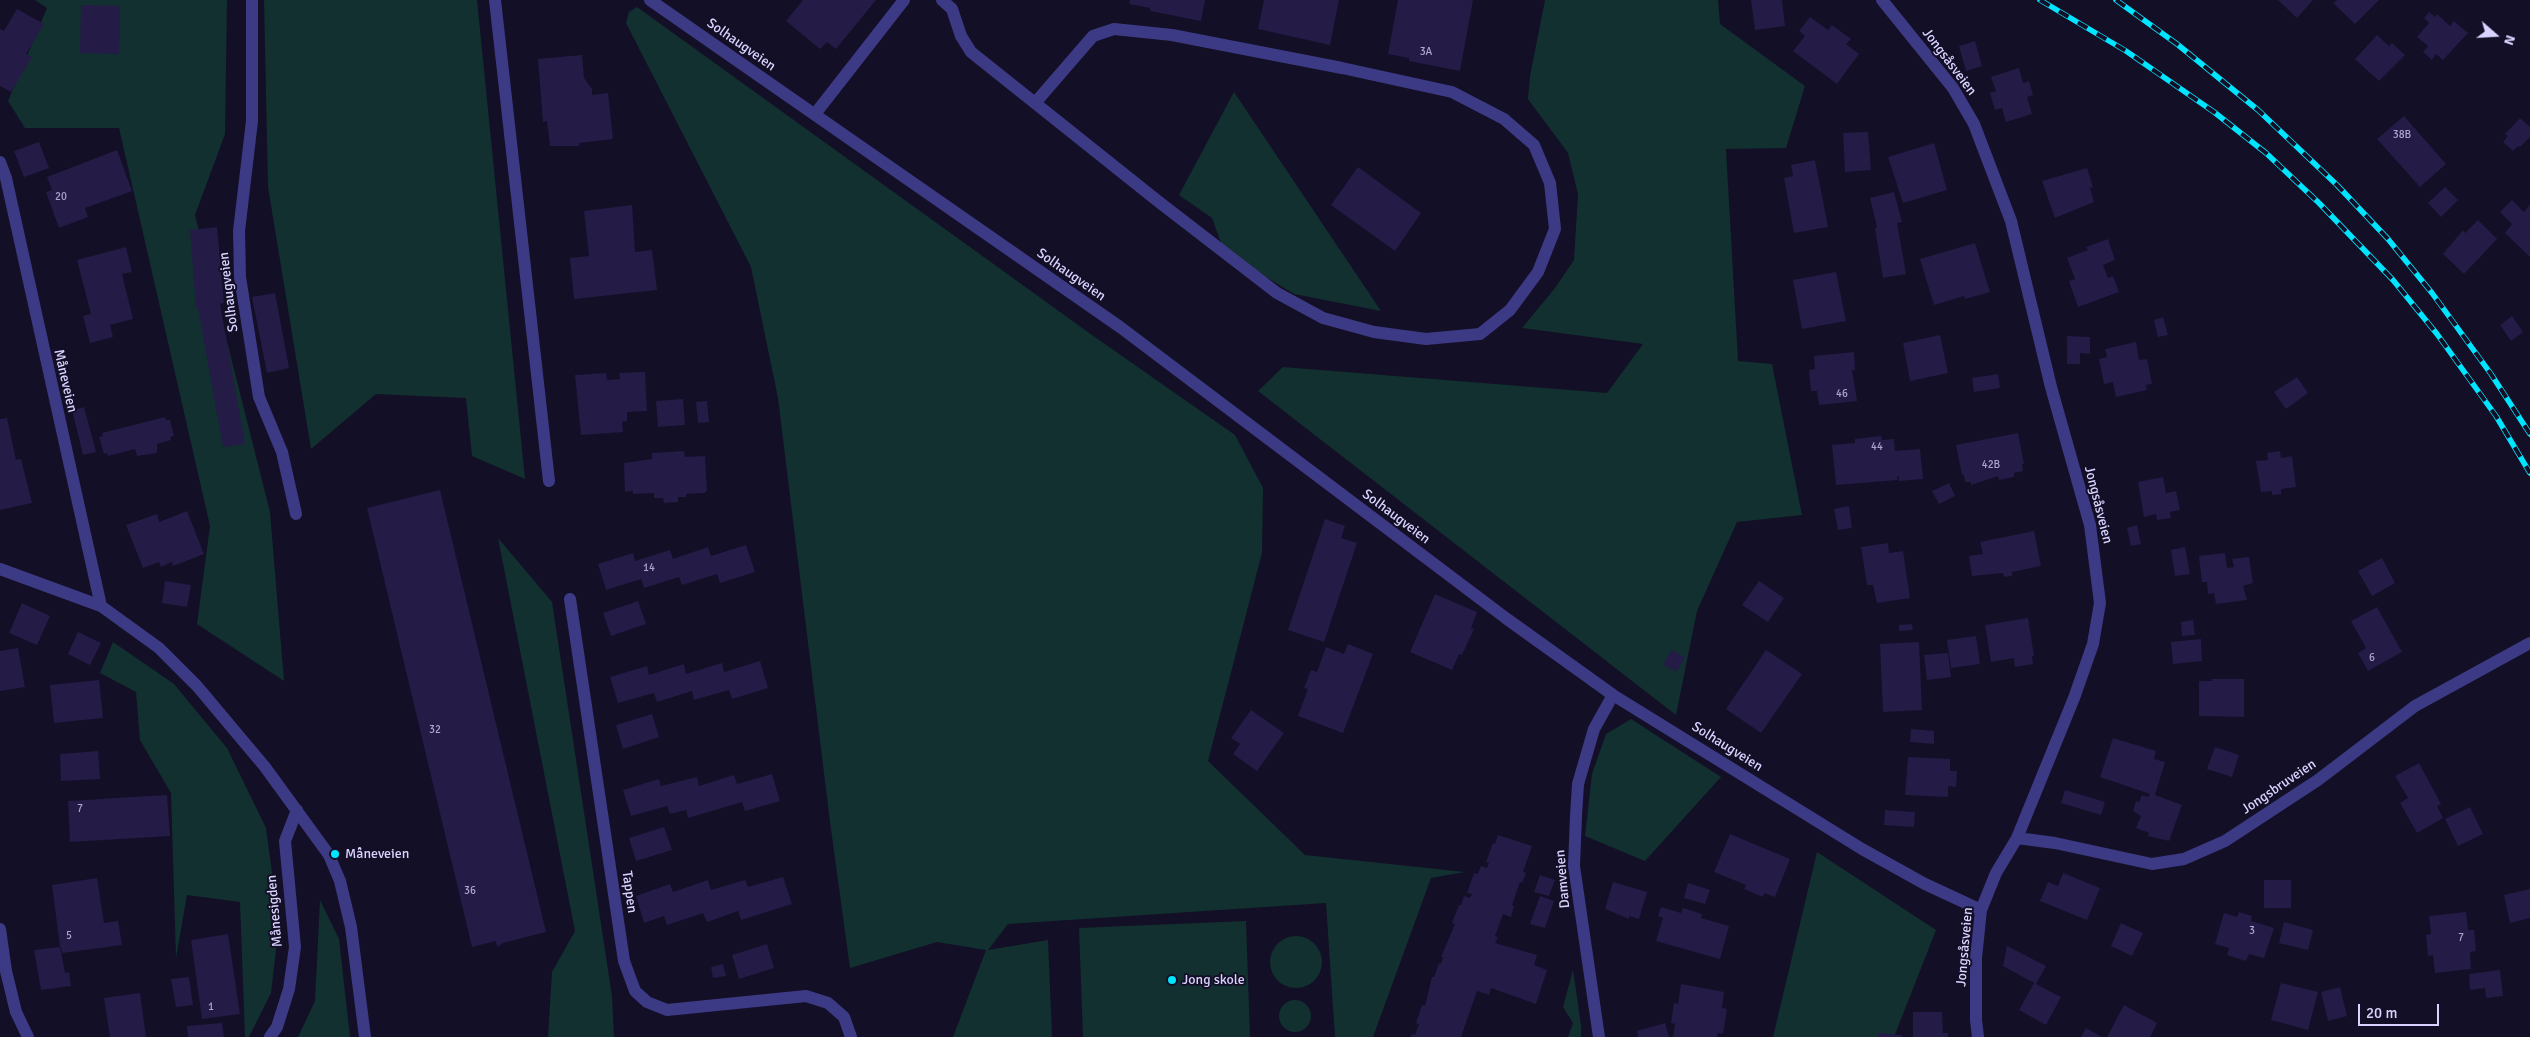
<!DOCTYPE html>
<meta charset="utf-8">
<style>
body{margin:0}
#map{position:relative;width:2530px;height:1037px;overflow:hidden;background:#130f26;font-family:Signika,sans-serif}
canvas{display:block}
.north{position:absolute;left:2470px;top:10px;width:50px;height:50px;-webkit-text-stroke:4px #130f26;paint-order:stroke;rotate:109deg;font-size:14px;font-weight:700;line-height:20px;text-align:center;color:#d9d4ff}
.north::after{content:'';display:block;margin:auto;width:18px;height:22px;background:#d9d4ff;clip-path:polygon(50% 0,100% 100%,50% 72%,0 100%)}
.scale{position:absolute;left:2358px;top:1004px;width:81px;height:22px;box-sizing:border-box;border:2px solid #d9d4ff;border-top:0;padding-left:6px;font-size:15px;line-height:18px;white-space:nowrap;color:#d9d4ff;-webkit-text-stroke:4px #130f26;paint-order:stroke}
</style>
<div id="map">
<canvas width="2530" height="1037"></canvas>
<div class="north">N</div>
<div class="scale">20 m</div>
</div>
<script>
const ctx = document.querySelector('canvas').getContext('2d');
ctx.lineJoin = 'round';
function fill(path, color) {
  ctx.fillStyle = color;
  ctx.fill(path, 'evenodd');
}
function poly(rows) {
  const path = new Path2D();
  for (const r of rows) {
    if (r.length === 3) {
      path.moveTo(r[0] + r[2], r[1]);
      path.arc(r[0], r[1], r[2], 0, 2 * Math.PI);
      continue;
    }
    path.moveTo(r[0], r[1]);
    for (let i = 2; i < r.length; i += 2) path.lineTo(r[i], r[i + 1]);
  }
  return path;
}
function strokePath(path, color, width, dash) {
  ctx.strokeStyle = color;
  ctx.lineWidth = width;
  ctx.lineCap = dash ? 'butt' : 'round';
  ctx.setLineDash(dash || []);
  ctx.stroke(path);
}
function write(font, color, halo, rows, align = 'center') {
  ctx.font = font + ' Signika,sans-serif';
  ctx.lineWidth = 4;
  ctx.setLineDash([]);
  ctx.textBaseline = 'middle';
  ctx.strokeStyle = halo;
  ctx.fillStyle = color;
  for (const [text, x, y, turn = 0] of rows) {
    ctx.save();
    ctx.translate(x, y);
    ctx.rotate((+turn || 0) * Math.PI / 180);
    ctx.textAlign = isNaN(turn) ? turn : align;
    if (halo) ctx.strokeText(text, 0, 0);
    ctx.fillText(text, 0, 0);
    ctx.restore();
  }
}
const green = poly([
 [35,0,227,0,225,134,195,215,270,512,284,681,197,624,210,526,119,128,25,128,8,101,47,8],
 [264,0,477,0,525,479,472,456,466,398,376,394,311,449,268,187],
 [1545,0,1718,0,1720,24,1805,86,1786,148,1726,149,1738,361,1772,364,1802,515,1737,522,1697,611,1676,715,1258,391,1283,367,1607,393,1643,344,1522,328,1555,288,1574,260,1578,194,1568,153,1528,99,1530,76],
 [637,7,1092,335,1235,435,1263,488,1262,553,1208,761,1305,855,1465,872,1431,878,1373,1037,1335,1037,1326,903,1008,924,988,950,1048,940,1052,1037,953,1037,986,950,937,942,850,968,830,822,778,398,751,267,626,23,629,12],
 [1234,92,1381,311,1294,294,1224,251,1212,218,1179,195],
 [498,538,552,602,612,996,614,1037,548,1037,552,972,575,931],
 [113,642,174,684,227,748,266,828,279,924,271,993,249,1037,245,1037,240,902,187,895,176,958,171,793,140,740,136,692,100,673],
 [1631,719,1721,777,1645,861,1585,836,1592,774,1606,734],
 [1817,852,1936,930,1894,1037,1773,1037],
 [320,900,339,939,350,1037,298,1037,315,1001],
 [1246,921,1250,1037,1083,1037,1079,928],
 [1296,962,26],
 [1573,970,1581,1025,1581,1037,1568,1037,1573,1023,1563,1007],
 [1295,1016,16]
]);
const building = poly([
 [803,0,876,0,836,49,827,42,820,49,786,21],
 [1130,0,1205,0,1201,21,1150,11,1150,8,1129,4],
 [1264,0,1339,0,1330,45,1258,29],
 [1398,0,1473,0,1460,71,1409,61,1409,58,1388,54],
 [1751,0,1782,0,1785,26,1755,30],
 [2278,0,2313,0,2297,18],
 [2337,0,2379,0,2355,24,2333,3],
 [81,5,120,6,119,54,80,53],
 [17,9,44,24,26,54,32,57,11,92,0,86,0,29,4,31],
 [2429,12,2435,17,2437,14,2450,26,2454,21,2468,33,2443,60,2436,54,2432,60,2423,52,2428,46,2417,37,2429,23,2424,18],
 [1810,17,1828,30,1832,25,1851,39,1846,44,1859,54,1837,84,1793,51,1805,36,1799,31],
 [2377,35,2389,46,2392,43,2405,55,2379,81,2355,59],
 [1975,41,1982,66,1966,71,1959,46],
 [582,55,584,78,592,89,592,95,608,93,613,139,579,143,579,146,550,146,547,121,543,122,538,59],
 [2019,68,2023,83,2029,81,2033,95,2027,97,2032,114,2006,122,2002,108,1995,110,1990,93,1996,91,1991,77],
 [2404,116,2446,164,2420,187,2377,139],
 [2520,118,2530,127,2530,137,2520,147,2518,146,2513,151,2503,142,2508,136,2505,134],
 [1868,132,1871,170,1845,172,1843,133],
 [39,142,49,168,24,177,14,151],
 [1934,143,1947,190,1903,203,1888,157],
 [117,150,132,191,85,208,88,217,59,228,46,192,52,190,47,177],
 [1815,160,1828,227,1794,233,1784,178,1793,176,1791,165],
 [1358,167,1421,213,1395,251,1331,205],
 [2087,168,2093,187,2090,188,2094,202,2055,218,2042,181],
 [2445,187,2458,200,2441,217,2428,203],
 [1894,192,1902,222,1897,223,1906,274,1883,278,1875,228,1877,227,1870,198],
 [2512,200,2524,212,2530,204,2530,257,2505,233,2512,224,2500,212],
 [632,205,635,252,652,250,657,290,574,299,570,258,589,256,584,211],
 [2478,220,2497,239,2464,274,2443,254,2463,230,2465,233],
 [217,227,224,303,220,304,245,444,223,447,198,308,196,308,190,230],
 [2108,239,2115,260,2103,265,2108,278,2113,276,2119,292,2078,307,2069,281,2075,279,2067,258,2088,250,2086,247],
 [1975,243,1990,292,1965,299,1964,296,1934,305,1920,259],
 [126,247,132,272,122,274,133,319,110,325,113,337,90,343,83,316,91,314,77,260],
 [1836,272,1846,321,1802,329,1793,280],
 [275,293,289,368,267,373,252,297],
 [2512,316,2523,332,2511,341,2500,325],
 [2163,317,2168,335,2158,337,2154,320],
 [1940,335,1948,373,1910,381,1903,343],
 [2067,336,2090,337,2090,354,2080,353,2080,364,2067,364],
 [2136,342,2139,360,2147,359,2152,384,2146,385,2147,390,2116,397,2113,382,2104,384,2099,359,2107,357,2105,349],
 [1854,352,1855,370,1852,370,1857,401,1819,405,1817,391,1811,391,1809,370,1815,369,1814,356],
 [645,372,647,411,627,412,627,421,622,422,623,432,581,435,575,375,606,373,607,380,620,379,619,373],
 [1998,374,2000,388,1974,392,1972,378],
 [2297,377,2308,393,2286,409,2274,392],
 [683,399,685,425,658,427,656,401],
 [707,401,709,422,698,423,696,402],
 [84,407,96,452,83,455,72,410],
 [165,417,166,420,170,420,174,436,170,437,171,440,157,444,157,453,137,456,135,449,108,456,107,453,104,454,99,437,103,436,102,433],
 [7,418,16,460,21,459,32,503,0,510,0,419],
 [2018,433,2024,464,2022,464,2023,471,2014,473,2014,477,1999,480,1998,476,1971,485,1971,482,1965,482,1964,475,1962,475,1956,445],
 [1881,436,1882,440,1894,439,1895,451,1920,449,1923,479,1899,481,1899,476,1897,476,1898,480,1836,485,1832,445,1855,443,1855,439],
 [684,451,685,457,705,456,707,490,705,493,686,494,686,497,678,497,678,502,664,503,663,498,654,498,654,493,633,494,633,491,625,492,624,463,652,459,652,453],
 [2280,451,2281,458,2292,456,2296,487,2281,489,2281,494,2272,495,2272,491,2261,492,2256,461,2268,460,2267,453],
 [2163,477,2166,493,2176,491,2180,510,2170,512,2171,518,2157,520,2156,514,2144,517,2138,482],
 [1949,483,1955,496,1939,504,1932,491],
 [440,490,546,932,503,943,497,947,496,941,472,947,367,508],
 [1849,506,1852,528,1838,530,1834,509],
 [187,511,204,554,173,566,172,562,161,567,159,562,143,568,126,525,157,514,159,522],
 [1325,519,1345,526,1341,538,1357,543,1324,642,1288,630],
 [2137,525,2141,544,2131,546,2127,528],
 [2034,531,2041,566,2012,572,2012,576,2004,577,2003,573,1972,576,1969,556,1983,554,1980,542],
 [1888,543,1889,553,1903,551,1910,598,1877,603,1873,585,1867,585,1861,547],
 [746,545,755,572,720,583,717,574,682,585,679,577,644,588,641,579,606,590,598,564,633,553,635,561,670,550,673,559,708,547,711,556],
 [2185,547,2190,574,2175,576,2171,550],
 [2225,553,2227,568,2234,567,2232,559,2249,557,2253,583,2243,586,2247,600,2216,604,2214,593,2208,594,2207,582,2202,582,2199,556],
 [2382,558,2395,583,2372,596,2358,571],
 [165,581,191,585,187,607,162,603],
 [1759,581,1784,598,1768,622,1742,605],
 [1435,594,1477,612,1471,628,1474,629,1462,655,1459,654,1452,670,1410,652],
 [638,601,646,624,611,636,603,613],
 [22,603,50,616,37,645,9,633],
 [2377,607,2402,652,2368,671,2358,653,2366,648,2351,621],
 [2028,618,2034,656,2032,656,2033,664,2015,667,2014,658,1991,662,1985,625],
 [2193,620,2195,635,2182,636,2181,622],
 [1912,624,1913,630,1899,631,1899,625],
 [78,632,101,643,90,665,68,654],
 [1976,636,1980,664,1951,668,1947,640],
 [2201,639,2202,661,2173,664,2171,642],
 [1919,642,1922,710,1883,712,1880,644],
 [1348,644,1373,654,1343,733,1298,716,1308,689,1304,688,1311,670,1317,672,1326,647,1344,654],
 [18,648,25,687,0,691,0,651],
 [1672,650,1685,658,1676,672,1663,664],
 [1766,650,1802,674,1761,733,1726,709],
 [1948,653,1951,677,1927,680,1924,655],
 [760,661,768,688,732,699,729,690,694,700,692,691,657,702,654,693,618,703,610,677,647,666,649,675,684,664,686,674,722,663,724,672],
 [2211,679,2244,679,2244,717,2199,716,2199,681,2212,681],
 [99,680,103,718,54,723,50,685],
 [1251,710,1284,733,1257,771,1233,754,1240,744,1231,738],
 [652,714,659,737,623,749,616,725],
 [1911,729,1934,731,1934,744,1910,742],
 [2113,738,2156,751,2154,759,2165,762,2155,795,2182,805,2169,841,2148,836,2149,833,2136,828,2141,816,2133,811,2136,801,2139,802,2142,795,2148,797,2150,794,2100,777],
 [2215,747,2239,755,2232,777,2207,769],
 [98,751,100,779,61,781,60,754],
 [1908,757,1950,759,1950,771,1957,771,1956,787,1948,786,1948,797,1905,795],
 [2419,763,2441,804,2437,806,2443,818,2417,833,2400,803,2408,798,2395,776],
 [772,774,780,801,745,811,742,802,688,818,686,810,670,814,667,806,631,816,623,790,659,779,661,786,697,777,699,786,734,775,737,784],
 [2065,790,2105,802,2101,815,2061,803],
 [167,795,170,836,70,842,68,801],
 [2470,807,2483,834,2458,846,2445,819],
 [1885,810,1915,812,1914,827,1884,825],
 [664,827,672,850,636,861,629,838],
 [1730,834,1790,859,1775,897,1764,893,1763,897,1744,889,1746,885,1714,872],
 [1498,835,1532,846,1523,872,1526,873,1522,883,1520,882,1512,905,1514,906,1511,917,1503,914,1495,936,1498,937,1495,943,1537,955,1534,965,1547,970,1536,1004,1491,988,1489,995,1477,991,1461,1037,1411,1037,1412,1034,1415,1035,1419,1024,1416,1023,1422,1005,1425,1006,1432,977,1434,977,1439,963,1441,964,1443,957,1441,957,1455,924,1452,923,1459,905,1461,905,1464,896,1470,898,1472,894,1467,893,1474,873,1478,874,1481,866,1487,868,1489,863,1486,862,1493,843,1495,844],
 [2063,873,2100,888,2087,920,2040,901,2048,882,2058,886],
 [1540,875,1555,880,1549,896,1534,892],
 [783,877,792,904,741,920,738,911,707,922,703,913,667,925,664,916,644,923,636,896,670,884,673,892,708,880,711,890,745,880,748,887],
 [97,878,104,923,118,921,122,945,62,953,61,947,60,947,65,973,69,972,71,986,41,990,34,950,60,947,52,885],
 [2264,880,2291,880,2291,908,2264,908],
 [1613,882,1647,892,1639,919,1629,916,1629,919,1605,909],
 [1688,883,1710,890,1705,904,1684,898],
 [2530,889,2530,918,2510,923,2504,895],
 [1540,896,1554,901,1545,928,1530,924],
 [1661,907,1681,913,1683,908,1702,914,1701,918,1729,926,1720,959,1656,941,1663,918,1658,916],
 [2239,912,2252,916,2251,921,2274,928,2264,958,2249,954,2246,961,2227,955,2229,948,2215,944,2224,913,2237,917],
 [2466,912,2468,930,2474,930,2476,951,2470,952,2471,969,2435,973,2433,955,2428,956,2426,935,2431,934,2429,916],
 [2284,922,2313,930,2308,950,2279,943],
 [2121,923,2143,933,2132,956,2111,946],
 [228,934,240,1014,202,1019,191,940],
 [767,944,774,968,739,979,732,955],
 [2007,946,2046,966,2036,984,2061,997,2046,1025,2019,1010,2034,983,2003,966],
 [723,964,726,976,713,978,711,967],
 [2500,970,2503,996,2486,998,2485,988,2470,990,2469,974],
 [189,977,193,1005,176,1007,171,979],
 [2281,983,2318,992,2308,1030,2271,1020],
 [1681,984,1724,992,1722,1008,1727,1009,1723,1034,1718,1033,1717,1037,1673,1037,1675,1024,1671,1023,1674,1003,1678,1004],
 [2340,987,2347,1016,2328,1021,2321,992],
 [140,993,146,1037,110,1037,104,998],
 [2124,1005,2157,1023,2150,1037,2107,1037],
 [1913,1012,1942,1012,1943,1033,1948,1033,1948,1037,1913,1037],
 [222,1023,224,1037,188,1037,187,1026],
 [1665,1023,1669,1037,1638,1037,1637,1031],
 [2086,1028,2102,1037,2081,1037],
 [1878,1033,1902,1035,1902,1037,1878,1037]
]);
const minor = poly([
 [252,0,252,121,239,231,240,277,259,397,282,452,296,514],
 [495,0,549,481],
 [650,0,1120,327,1507,619,1613,695,1862,849,1925,884,1981,910],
 [942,0,952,9,961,36,971,52,1159,202,1277,293,1323,318,1374,332,1426,339,1480,334,1510,310,1538,272,1555,229,1550,183,1534,145,1504,119,1452,92,1342,68,1172,35,1114,29,1093,36,1035,103],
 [1882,0,1953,88,1974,124,2011,221,2051,387,2090,525,2100,603,2093,644,2074,698,2017,838,1996,873,1981,910,1976,958,1976,1020,1978,1037],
 [815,114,904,0],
 [0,162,6,178,101,606],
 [0,569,101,606,159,648,197,686,265,767,329,855,340,881,351,927,365,1037],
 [570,599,624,961,635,991,647,1002,667,1010,806,996,828,1003,844,1017,851,1037],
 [2017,838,2055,843,2152,864,2184,859,2225,841,2318,780,2415,706,2530,643],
 [0,929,6,971,16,1012,28,1037],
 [270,1037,277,1027,289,989,295,947,285,841,297,810],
 [1599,1037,1574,866,1576,816,1578,784,1594,729,1613,695]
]);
const rail = poly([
 [2040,0,2126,51,2214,112,2266,153,2319,203,2393,280,2437,334,2496,416,2530,473],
 [2116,0,2177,44,2258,110,2337,185,2388,239,2432,293,2491,374,2530,434]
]);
const markers = [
 [335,854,5,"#00e5ff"],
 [1172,980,5,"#00e5ff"]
];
const numberNames = [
 ["3A",1426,52],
 ["38B",2402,135],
 ["20",61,197],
 ["46",1842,394],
 ["44",1877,447],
 ["42B",1991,465],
 ["14",649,568],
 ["6",2372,658],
 ["32",435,730],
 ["7",80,809],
 ["36",470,891],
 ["3",2252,931],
 ["5",69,936],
 ["7",2461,938],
 ["1",211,1007]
];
const streetNames = [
 ["Solhaugveien",741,45,35],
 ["Jongsåsveien",1949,62,53],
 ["Solhaugveien",1071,275,35],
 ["Solhaugveien",229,292,-97],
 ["Måneveien",65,381,77],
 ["Jongsåsveien",2098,505,76],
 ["Solhaugveien",1396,517,37],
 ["Solhaugveien",1727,747,32],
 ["Jongsbruveien",2279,787,-34],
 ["Damveien",1563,879,-95],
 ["Tappen",629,892,82],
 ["Månesigden",275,911,-95],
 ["Jongsåsveien",1965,947,-85]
];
const poiNames = [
 ["Måneveien",345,854],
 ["Jong skole",1182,980]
];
fill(green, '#12302f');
fill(building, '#241b47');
strokePath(minor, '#3d3a85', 12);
strokePath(rail, '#00e5ff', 5.5);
strokePath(rail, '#130f26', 4, [11]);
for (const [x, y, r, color] of markers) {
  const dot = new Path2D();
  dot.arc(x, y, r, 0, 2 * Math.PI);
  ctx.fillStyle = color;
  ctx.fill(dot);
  strokePath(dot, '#130f26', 2);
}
write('11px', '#aca6d1', null, numberNames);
write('14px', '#d9d4ff', '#130f26', streetNames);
write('14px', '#d9d4ff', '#130f26', poiNames, 'left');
</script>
